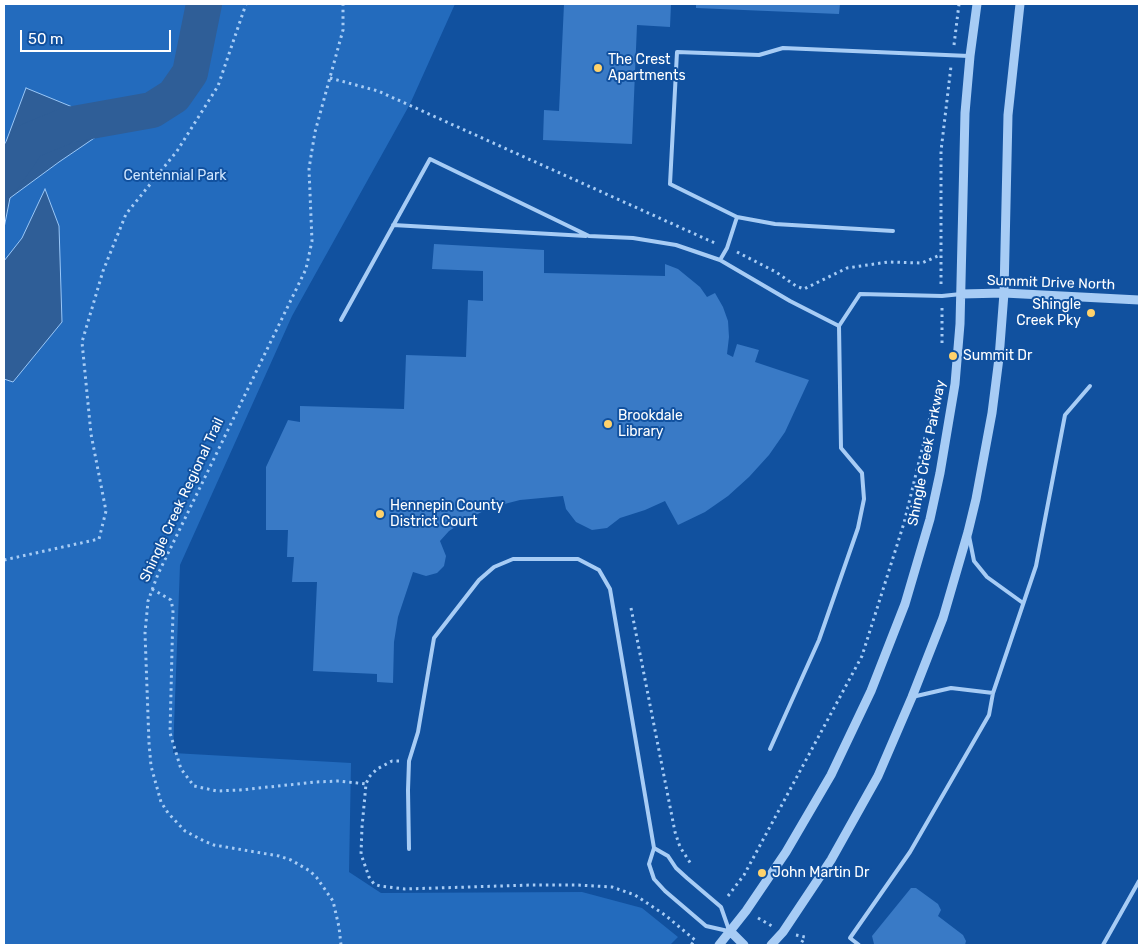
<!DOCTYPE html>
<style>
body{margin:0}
#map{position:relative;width:1143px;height:949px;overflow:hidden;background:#11519f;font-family:Rubik,sans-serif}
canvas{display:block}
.frame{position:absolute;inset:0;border:5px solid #fff;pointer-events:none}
.scale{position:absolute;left:20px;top:30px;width:151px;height:22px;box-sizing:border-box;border:2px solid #fff;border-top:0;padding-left:6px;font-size:15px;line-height:18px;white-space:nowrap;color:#fff;-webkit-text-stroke:4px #11519f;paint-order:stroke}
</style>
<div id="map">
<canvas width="1143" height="949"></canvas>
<div class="frame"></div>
<div class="scale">50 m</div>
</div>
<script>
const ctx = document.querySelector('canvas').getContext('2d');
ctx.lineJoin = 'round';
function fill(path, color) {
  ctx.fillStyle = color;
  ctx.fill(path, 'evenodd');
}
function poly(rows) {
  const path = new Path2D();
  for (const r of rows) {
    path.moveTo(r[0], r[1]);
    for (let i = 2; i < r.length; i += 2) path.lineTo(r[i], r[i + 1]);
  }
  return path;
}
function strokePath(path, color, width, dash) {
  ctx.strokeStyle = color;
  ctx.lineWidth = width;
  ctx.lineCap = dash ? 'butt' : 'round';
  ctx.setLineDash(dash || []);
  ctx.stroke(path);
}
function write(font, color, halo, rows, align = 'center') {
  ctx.font = font + ' Rubik,sans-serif';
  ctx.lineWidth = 4;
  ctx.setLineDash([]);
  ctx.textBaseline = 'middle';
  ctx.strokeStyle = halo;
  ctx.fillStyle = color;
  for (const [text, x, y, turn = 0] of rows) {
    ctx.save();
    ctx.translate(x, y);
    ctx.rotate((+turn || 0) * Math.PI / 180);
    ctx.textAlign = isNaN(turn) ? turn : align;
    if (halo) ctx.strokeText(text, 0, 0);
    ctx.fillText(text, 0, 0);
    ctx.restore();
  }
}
const green = poly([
 [4,4,455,4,410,104,292,316,180,565,173,753,351,763,349,872,381,893,582,892,642,908,678,937,670,945,4,945]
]);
const water = poly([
 [26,88,70,106,112,126,59,162,10,198,4,228,4,147,26,88],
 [45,189,59,226,62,322,13,382,4,379,4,261,22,238,45,189]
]);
const river = poly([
 [4,177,29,141,68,125,152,110,174,96,190,73,204,4]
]);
const building = poly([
 [564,4,671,4,670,27,637,25,632,144,543,140,544,110,559,111],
 [696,4,840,4,839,14,696,8],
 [434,244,544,250,544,273,665,276,665,264,678,269,700,287,707,297,715,293,723,307,728,321,729,337,727,354,733,357,737,344,759,350,755,362,809,380,785,432,769,455,749,477,728,496,705,512,678,525,665,501,645,510,620,518,607,528,592,530,576,522,566,509,563,496,520,500,489,508,463,522,449,531,440,541,446,556,444,566,437,573,426,576,413,572,398,617,394,642,393,683,377,682,377,674,313,671,317,582,292,582,294,557,287,557,288,530,266,530,266,467,288,420,300,422,300,406,404,409,406,355,466,357,468,300,483,301,483,271,432,269],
 [911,888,916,888,938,904,941,910,938,916,963,935,966,941,965,945,874,944,872,936]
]);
const path = poly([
 [954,45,959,4],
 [330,78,378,91,717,244],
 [737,252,776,272,796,286,804,289,847,268,888,262,922,263,940,255],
 [941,284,941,151,951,66],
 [942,308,942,344],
 [4,560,99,539,106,511,91,434,82,342,103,271,126,214,177,151,218,86,246,4],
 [152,589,171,600,173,610,170,733,181,769,194,786,217,791,240,790,316,782,339,781,366,784],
 [631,608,675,832,680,847,691,864],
 [399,761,392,761,377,769,369,777,366,784,362,827,361,854,369,877,374,884,380,886,405,889,532,885,578,885,612,887,635,895,665,915,695,940,691,945],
 [728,896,744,875,862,656,904,523,939,380],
 [758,918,772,926],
 [796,935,805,937,800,945],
 [341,945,339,927,333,901,317,878,310,871,291,860,279,856,214,845,204,841,185,831,168,813,161,802,151,766,149,743,145,633,148,601,158,574,306,269,312,241,309,169,311,156,315,132,343,30,343,4]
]);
const service = poly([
 [393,225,586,236],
 [893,231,775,224,737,217,670,184,677,52,759,55,783,48,969,56],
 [720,260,727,248,737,217],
 [341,320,430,159,589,236,633,238,676,245,720,260,790,301,839,326],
 [969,536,974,561,987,577,1023,603],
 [912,697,951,688,993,693],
 [770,749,819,640,858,528,864,499,862,473,841,448,839,326,860,294,942,296,961,294],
 [654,848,668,856,676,868,687,878,721,907,729,930],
 [409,849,408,790,409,761,418,732,434,638,479,580,494,567,513,559,578,559,599,570,610,589,654,848,649,864,654,879,665,891,706,926,728,931],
 [859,945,850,938,910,852,989,715,993,693,1036,566,1065,415,1090,386],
 [1103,945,1139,881]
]);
const tertiary = poly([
 [961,294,1004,293,1139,300],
 [730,931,744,945],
 [719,945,746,911,786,852,831,775,871,691,905,604,930,519,940,473,955,384,960,324,965,113,970,56,977,4],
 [771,945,783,932,831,860,878,776,912,697,943,618,968,532,976,499,992,413,999,358,1004,293,1008,115,1020,4]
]);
const markers = [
 [598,68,5,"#ffd26b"],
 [1091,313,5,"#ffd26b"],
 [953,356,5,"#ffd26b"],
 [608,424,5,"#ffd26b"],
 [380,514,5,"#ffd26b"],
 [762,873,5,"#ffd26b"]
];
const poiNames = [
 ["The Crest",608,60],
 ["Apartments",608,76],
 ["Shingle",1081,305,"right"],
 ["Creek Pky",1081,321,"right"],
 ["Summit Dr",963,356],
 ["Brookdale",618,416],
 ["Library",618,432],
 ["Hennepin County",390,506],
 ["District Court",390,522],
 ["John Martin Dr",772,873]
];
const parkNames = [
 ["Centennial Park",175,176]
];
const streetNames = [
 ["Summit Drive North",1051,283,2],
 ["Shingle Creek Parkway",927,453,-79],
 ["Shingle Creek Regional Trail",182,500,-65]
];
fill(green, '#236bbd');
fill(water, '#2f5e97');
strokePath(water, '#99c7f8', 1);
strokePath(river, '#2f5e97', 36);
fill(building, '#397ac6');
strokePath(path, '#a7ccf5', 3, [2.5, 4]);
strokePath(service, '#a7ccf5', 4);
strokePath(tertiary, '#a7ccf5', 9);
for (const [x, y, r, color] of markers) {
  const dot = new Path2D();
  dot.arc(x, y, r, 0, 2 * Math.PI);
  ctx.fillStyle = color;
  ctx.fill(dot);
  strokePath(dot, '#11519f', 2);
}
write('14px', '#fff', '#11519f', poiNames, 'left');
write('14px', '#d0e6fe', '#11519f', parkNames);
write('14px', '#fff', '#11519f', streetNames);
</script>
